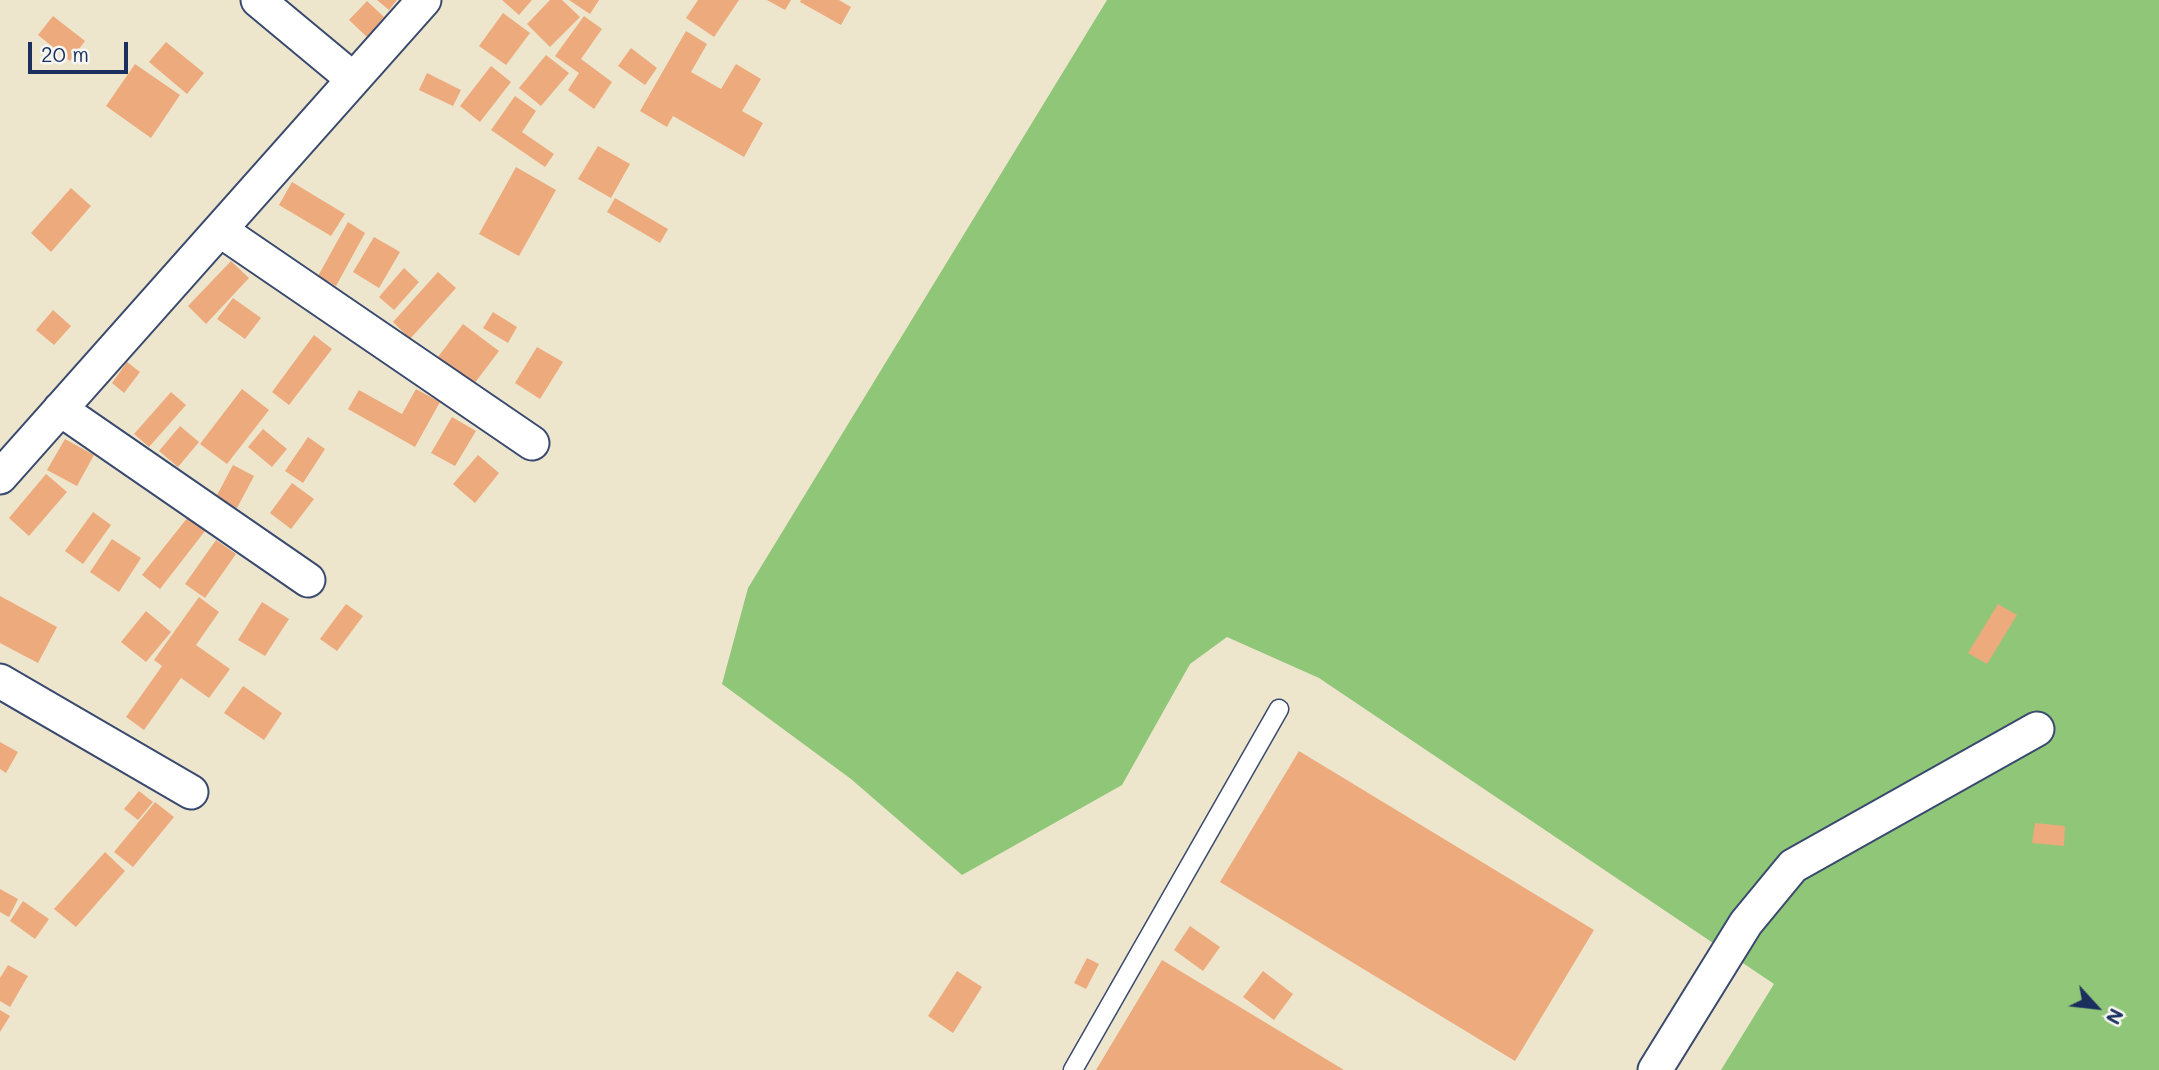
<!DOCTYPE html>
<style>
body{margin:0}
#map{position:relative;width:2159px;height:1070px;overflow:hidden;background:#ede6cd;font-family:Mali,sans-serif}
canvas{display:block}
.north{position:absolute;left:2061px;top:972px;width:70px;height:70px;-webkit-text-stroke:5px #f6f6f2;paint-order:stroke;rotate:117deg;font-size:19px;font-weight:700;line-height:28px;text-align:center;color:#1b2f5e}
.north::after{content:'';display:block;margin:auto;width:24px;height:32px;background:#1b2f5e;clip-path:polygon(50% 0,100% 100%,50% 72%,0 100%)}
.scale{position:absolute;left:28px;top:42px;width:100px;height:32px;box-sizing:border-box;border:4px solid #1b2f5e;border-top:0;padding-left:9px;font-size:21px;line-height:24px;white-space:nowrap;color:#1b2f5e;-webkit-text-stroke:5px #f6f6f2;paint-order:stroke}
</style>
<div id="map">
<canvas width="2159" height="1070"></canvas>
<div class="north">N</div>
<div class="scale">20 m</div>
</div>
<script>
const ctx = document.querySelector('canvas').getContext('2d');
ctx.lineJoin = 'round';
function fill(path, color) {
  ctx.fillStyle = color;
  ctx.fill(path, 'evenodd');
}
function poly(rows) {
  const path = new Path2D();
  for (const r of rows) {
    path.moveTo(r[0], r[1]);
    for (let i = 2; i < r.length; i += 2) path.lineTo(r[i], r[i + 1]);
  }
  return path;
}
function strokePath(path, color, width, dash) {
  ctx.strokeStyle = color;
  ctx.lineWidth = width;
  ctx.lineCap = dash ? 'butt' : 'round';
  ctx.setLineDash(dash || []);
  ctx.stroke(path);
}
const green = poly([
 [1107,0,2159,0,2159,1070,1721,1070,1774,984,1319,678,1227,637,1190,664,1122,785,962,875,851,779,722,684,748,588]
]);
const building = poly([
 [377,0,397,0,389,10],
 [502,0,532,0,519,15],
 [550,0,562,0,580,17,550,47,527,24],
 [569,0,599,0,590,14],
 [698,0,739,0,714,37,686,18],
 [767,0,791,0,785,10],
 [801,0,839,0,851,7,841,25,800,2],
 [367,1,384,17,367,37,349,20],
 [503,13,530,33,506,65,479,46],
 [53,16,85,41,70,61,38,35],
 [584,16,602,29,581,59,612,82,594,109,568,90,579,73,555,56],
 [686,31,707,44,691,72,721,89,736,64,761,79,742,111,763,123,744,157,673,116,667,127,640,111],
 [166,42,204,73,187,94,149,62],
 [631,48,657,68,645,85,618,66],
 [546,55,569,73,541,106,519,88],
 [135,64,180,95,151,138,106,106],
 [491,66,511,82,480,122,460,106],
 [427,73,461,90,453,106,419,90],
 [515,96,536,111,522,132,554,154,545,167,491,130],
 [598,146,630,164,611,198,578,179],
 [516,167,556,190,519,256,479,234],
 [292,182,345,214,331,236,279,205],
 [71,188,91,206,51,252,31,233],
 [615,198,668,229,660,243,607,212],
 [348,222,365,233,336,286,318,276],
 [374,237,400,252,379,288,353,272],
 [231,261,249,278,206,324,188,306],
 [404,268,419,282,394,310,379,297],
 [438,272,456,288,410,339,393,322],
 [233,298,261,318,245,339,217,319],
 [53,310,71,326,54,345,36,330],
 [493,312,517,327,508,343,483,328],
 [463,324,499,351,474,384,438,357],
 [314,335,332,349,289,405,272,392],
 [537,347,563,362,540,399,515,383],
 [127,362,140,372,124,393,112,383],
 [242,389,269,410,227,464,200,444],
 [416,389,440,402,415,447,348,409,359,390,402,414],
 [171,392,186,405,149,447,134,434],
 [452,417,476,431,455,466,431,453],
 [180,426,199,442,178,467,159,451],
 [263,429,287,449,272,467,248,447],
 [308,437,325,449,303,483,285,471],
 [65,439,94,455,77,486,47,470],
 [478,455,499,473,475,503,453,484],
 [233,465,254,476,237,508,216,497],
 [46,474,67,492,29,536,9,518],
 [292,483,314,499,291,529,270,513],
 [93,512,111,525,83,564,65,551],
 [188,517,205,531,160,589,142,575],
 [112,539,141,558,119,592,90,572],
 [216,540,236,554,205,598,185,584],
 [0,596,57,627,38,663,0,643],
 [199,597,219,612,196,645,230,669,209,698,181,678,144,730,126,717,162,666,154,660],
 [262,602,289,619,265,656,238,640],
 [346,604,363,616,337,651,320,639],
 [1998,604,2017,615,1987,664,1968,653],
 [146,611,171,632,146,662,121,642],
 [243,686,282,713,264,740,224,713],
 [0,742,18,752,6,773,0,769],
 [1299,751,1594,930,1515,1061,1220,882],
 [139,791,153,802,138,820,124,809],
 [155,802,174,817,133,867,114,852],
 [2035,823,2065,826,2064,846,2032,843],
 [105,852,125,871,76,927,54,909],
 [0,889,18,899,9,917,0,912],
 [23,901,49,919,35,939,10,921],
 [1190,926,1220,947,1203,971,1174,950],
 [1087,958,1099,964,1086,989,1074,983],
 [1162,960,1344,1070,1096,1070],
 [8,965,28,976,10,1007,0,1001,0,978],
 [957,971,982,987,953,1033,928,1016],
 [1263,971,1293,994,1274,1020,1243,997],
 [0,1010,10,1016,0,1032]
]);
const lane = poly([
 [1073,1070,1279,709]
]);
const street = poly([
 [258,0,353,79],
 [220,230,532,443],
 [60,409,308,580],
 [0,477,424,0],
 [0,681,191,792],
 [1655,1070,1746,923,1793,866,2037,729]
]);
fill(green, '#8fc678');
fill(building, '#ecaa7d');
strokePath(lane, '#3a4a6f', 21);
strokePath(street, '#3a4a6f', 37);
strokePath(lane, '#fff', 18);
strokePath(street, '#fff', 33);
</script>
